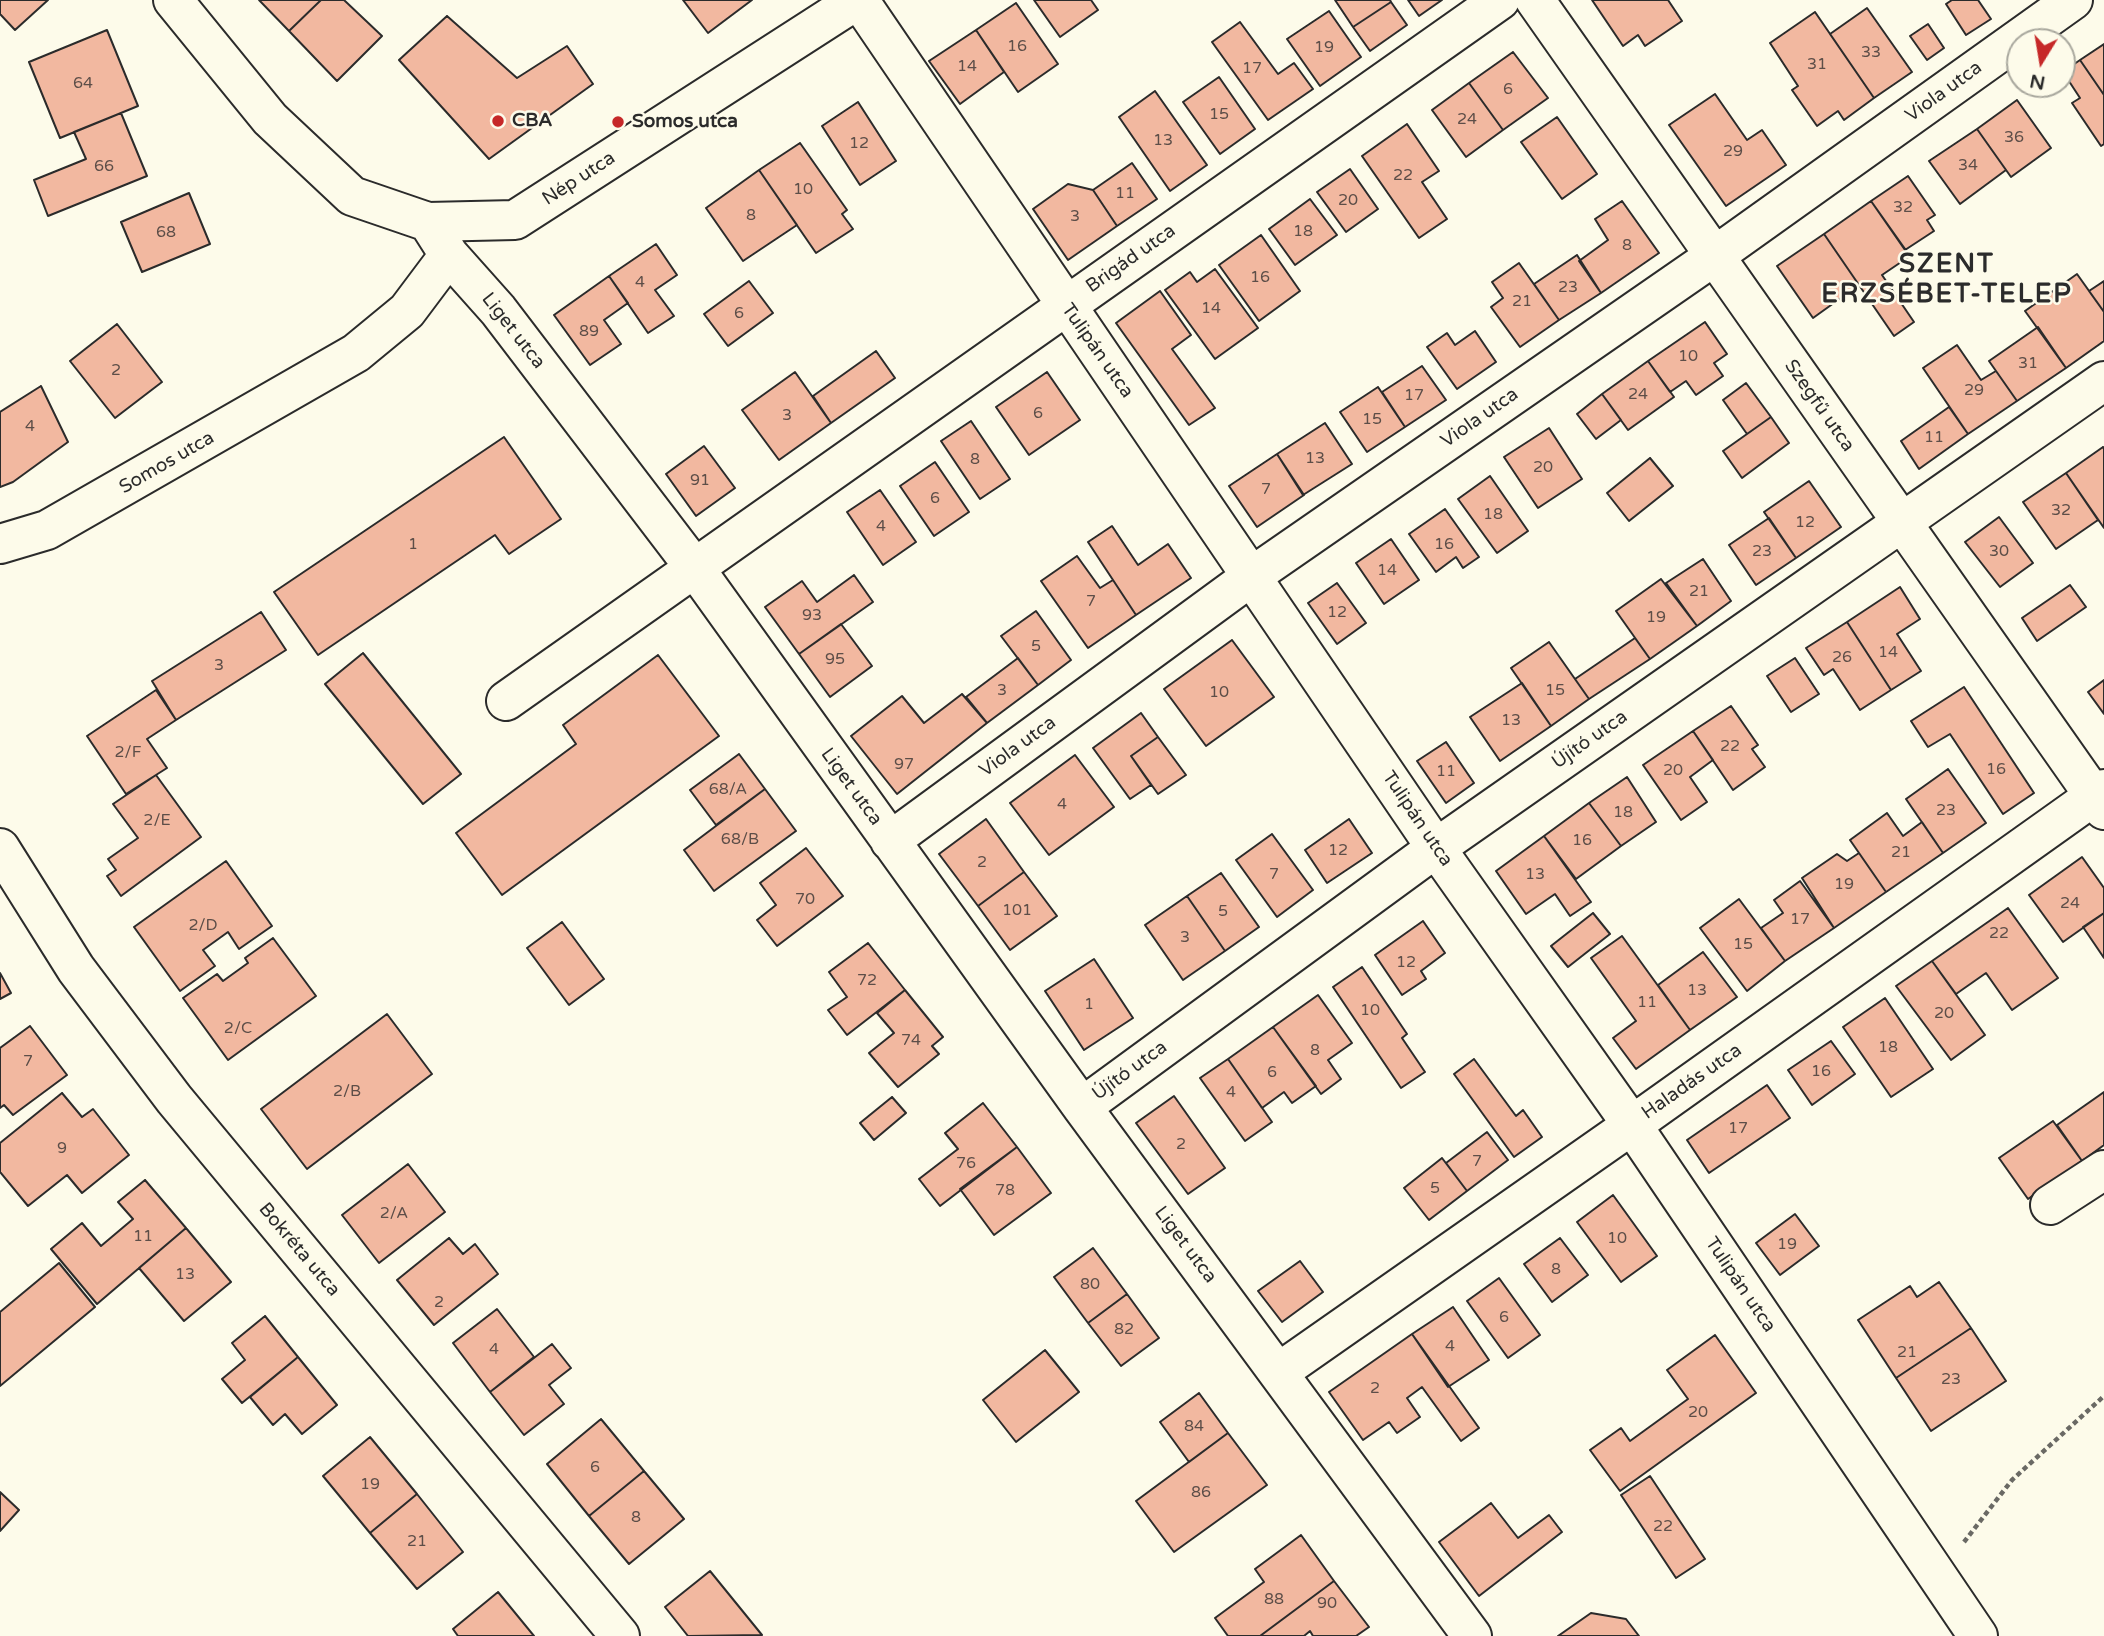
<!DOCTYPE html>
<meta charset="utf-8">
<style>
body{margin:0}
#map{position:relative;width:2104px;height:1636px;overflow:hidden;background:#fdfbea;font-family:"Varela Round",sans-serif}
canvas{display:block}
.north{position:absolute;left:2006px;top:28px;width:70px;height:70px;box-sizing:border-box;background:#fdfbea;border:2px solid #a9a89e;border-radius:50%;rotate:191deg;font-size:19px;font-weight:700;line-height:28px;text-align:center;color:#2b2b2b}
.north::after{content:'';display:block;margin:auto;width:24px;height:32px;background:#c62828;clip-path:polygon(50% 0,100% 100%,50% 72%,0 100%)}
</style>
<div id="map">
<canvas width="2104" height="1636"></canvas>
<div class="north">N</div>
</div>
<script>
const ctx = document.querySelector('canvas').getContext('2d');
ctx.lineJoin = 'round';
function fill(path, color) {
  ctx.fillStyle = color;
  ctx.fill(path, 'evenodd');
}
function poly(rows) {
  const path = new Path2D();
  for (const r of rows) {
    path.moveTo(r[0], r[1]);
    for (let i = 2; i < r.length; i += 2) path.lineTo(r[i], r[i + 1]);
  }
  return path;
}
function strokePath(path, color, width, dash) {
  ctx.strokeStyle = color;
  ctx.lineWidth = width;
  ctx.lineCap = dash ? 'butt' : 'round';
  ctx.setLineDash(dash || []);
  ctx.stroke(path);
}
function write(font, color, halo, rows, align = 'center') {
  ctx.font = font + ' "Varela Round",sans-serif';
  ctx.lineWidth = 5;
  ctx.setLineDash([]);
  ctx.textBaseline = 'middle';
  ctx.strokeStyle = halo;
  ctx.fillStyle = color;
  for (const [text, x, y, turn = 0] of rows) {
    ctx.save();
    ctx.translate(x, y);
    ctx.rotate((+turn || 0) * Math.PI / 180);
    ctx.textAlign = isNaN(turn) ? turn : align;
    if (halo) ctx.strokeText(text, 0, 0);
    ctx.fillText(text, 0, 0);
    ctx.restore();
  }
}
const building = poly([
 [0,0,48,0,15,30,0,14,0,0],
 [259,0,321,0,289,31,259,0],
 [321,0,344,0,382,36,337,81,289,31,321,0],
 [683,0,752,0,708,33,683,0],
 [1034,0,1091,0,1098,10,1060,37,1034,0],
 [1335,0,1390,0,1391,2,1353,27,1335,0],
 [1408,0,1442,0,1419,16,1408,0],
 [1592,0,1668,0,1682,21,1645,46,1638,35,1623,46,1592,0],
 [1952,0,1978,0,1991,19,1966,35,1946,4,1952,0],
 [1391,2,1407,25,1370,51,1353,27,1391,2],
 [1016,3,1058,64,1018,92,976,30,1016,3],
 [1867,8,1912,72,1874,98,1830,34,1867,8],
 [1329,11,1361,57,1320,86,1287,39,1329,11],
 [1815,12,1874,98,1844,120,1838,111,1817,126,1792,90,1798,86,1770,43,1815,12],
 [447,16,517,78,567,46,593,84,489,159,399,60,447,16],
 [1240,22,1278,74,1294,63,1313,89,1268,120,1212,42,1240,22],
 [1928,24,1944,48,1927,60,1910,36,1928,24],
 [107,30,138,106,60,138,29,62,107,30],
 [976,30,1004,72,960,104,929,61,976,30],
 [2104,44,2104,95,2080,60,2104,44],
 [1513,52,1548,98,1503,130,1469,83,1513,52],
 [2080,60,2104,95,2104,144,2101,146,2072,103,2080,98,2063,72,2080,60],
 [1219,77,1255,129,1220,154,1183,102,1219,77],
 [1469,83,1503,130,1466,157,1432,110,1469,83],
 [1155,91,1207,165,1170,191,1119,117,1155,91],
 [1715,94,1747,140,1762,130,1786,165,1726,206,1669,125,1715,94],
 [2017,100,2051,148,2011,177,1977,129,2017,100],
 [858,102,896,161,860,185,822,126,858,102],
 [121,113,147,176,48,216,34,180,86,159,74,132,121,113],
 [1557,117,1597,174,1562,199,1521,142,1557,117],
 [1407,124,1439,171,1422,182,1447,219,1419,238,1362,156,1407,124],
 [1977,129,2006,170,1960,204,1929,161,1977,129],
 [800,143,847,210,842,214,853,229,816,253,759,170,800,143],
 [1132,163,1157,199,1117,226,1093,190,1132,163],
 [1350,169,1378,209,1346,232,1317,192,1350,169],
 [759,170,797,225,743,261,706,208,759,170],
 [1908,176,1935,215,1927,220,1934,231,1905,250,1871,201,1908,176],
 [1068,184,1093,190,1117,226,1068,260,1033,209,1068,184],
 [189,193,210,244,142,272,121,222,189,193],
 [1310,199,1337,235,1295,265,1269,229,1310,199],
 [1622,201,1659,253,1601,293,1579,261,1608,240,1595,219,1622,201],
 [1871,201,1910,256,1882,275,1914,322,1894,336,1824,234,1871,201],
 [1824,234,1859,285,1813,318,1777,266,1824,234],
 [1261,235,1300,291,1259,321,1219,265,1261,235],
 [656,244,677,275,655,290,674,316,648,333,609,276,656,244],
 [1577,255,1601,293,1559,320,1534,284,1577,255],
 [1519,263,1559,320,1520,347,1491,307,1503,298,1492,282,1519,263],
 [1215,269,1258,328,1215,359,1165,290,1190,272,1197,282,1215,269],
 [2077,274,2104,312,2104,341,2066,368,2025,311,2077,274],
 [609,276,628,303,604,320,621,344,590,365,554,315,609,276],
 [749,281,773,313,728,346,704,314,749,281],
 [2104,281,2104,312,2089,291,2104,281],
 [1160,291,1191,335,1172,349,1215,408,1189,425,1116,323,1160,291],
 [1705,322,1727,354,1714,363,1723,376,1696,395,1686,381,1670,392,1648,361,1705,322],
 [117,324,162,382,115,418,70,361,117,324],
 [2038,327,2066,368,2017,401,1989,361,2038,327],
 [1475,331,1496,362,1457,389,1427,347,1447,333,1455,345,1475,331],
 [1957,345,1981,380,1996,371,2017,401,1968,434,1923,368,1957,345],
 [876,351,895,378,831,423,813,396,876,351],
 [1648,361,1674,397,1628,430,1602,394,1648,361],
 [1422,366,1446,400,1405,427,1382,392,1422,366],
 [795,372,831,423,779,460,742,410,795,372],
 [1047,372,1080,420,1029,455,996,407,1047,372],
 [1746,383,1771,417,1747,434,1723,400,1746,383],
 [41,386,68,442,13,482,0,487,0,412,41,386],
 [1378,387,1405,427,1367,452,1340,412,1378,387],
 [1602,394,1621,420,1596,439,1577,414,1602,394],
 [1949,407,1968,434,1919,469,1901,441,1949,407],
 [1771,417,1789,443,1742,478,1723,451,1771,417],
 [971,421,1010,479,980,499,941,441,971,421],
 [1325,423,1352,464,1303,495,1277,454,1325,423],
 [1549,428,1582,479,1538,508,1504,457,1549,428],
 [504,437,561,519,509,554,495,535,318,655,274,592,504,437],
 [704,446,735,488,696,516,666,474,704,446],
 [2103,447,2104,448,2104,528,2066,473,2103,447],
 [1277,454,1304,495,1257,527,1229,486,1277,454],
 [1650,458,1673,486,1629,521,1607,493,1650,458],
 [935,462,969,512,934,536,900,486,935,462],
 [2066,473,2098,520,2056,549,2023,502,2066,473],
 [1490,476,1528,531,1497,553,1458,499,1490,476],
 [1809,481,1841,527,1796,558,1764,512,1809,481],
 [880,490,916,542,883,565,847,512,880,490],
 [1445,509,1479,557,1463,568,1456,557,1436,572,1409,534,1445,509],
 [1999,517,2033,563,2000,587,1965,542,1999,517],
 [1769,518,1796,558,1756,585,1729,545,1769,518],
 [1112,526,1138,565,1168,544,1191,578,1136,615,1088,542,1112,526],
 [1391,539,1419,580,1384,604,1356,563,1391,539],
 [1077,556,1100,588,1113,580,1136,615,1088,648,1041,581,1077,556],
 [1703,559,1731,601,1697,626,1666,583,1703,559],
 [854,575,873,602,799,654,765,607,802,581,817,602,854,575],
 [1661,579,1697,626,1650,659,1616,611,1661,579],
 [1337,583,1366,623,1337,644,1308,603,1337,583],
 [2070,585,2086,607,2037,641,2022,618,2070,585],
 [1900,587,1920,619,1897,634,1921,671,1891,690,1847,622,1900,587],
 [1036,611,1071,660,1038,685,1001,636,1036,611],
 [261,612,286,650,176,720,152,681,261,612],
 [1847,622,1891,690,1860,710,1833,669,1824,675,1806,648,1847,622],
 [841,624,872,666,830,697,799,654,841,624],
 [1635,638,1650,659,1589,699,1575,679,1635,638],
 [1232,640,1274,697,1206,746,1164,689,1232,640],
 [1549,642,1589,699,1551,726,1511,668,1549,642],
 [363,653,461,774,423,804,325,684,363,653],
 [658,655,719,736,502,895,456,833,576,744,563,725,658,655],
 [1018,658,1038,685,987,723,966,697,1018,658],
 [1795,658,1819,694,1791,712,1767,676,1795,658],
 [2104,680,2104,714,2088,692,2104,680],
 [1522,683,1551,726,1500,761,1470,717,1522,683],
 [1964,687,2034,793,2003,814,1950,734,1928,747,1911,721,1964,687],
 [156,690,176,720,147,739,167,768,126,794,87,736,156,690],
 [962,694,987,723,897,794,851,736,902,696,924,723,962,694],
 [1731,706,1758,745,1752,749,1765,767,1733,790,1693,731,1731,706],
 [1141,713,1158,737,1131,756,1151,785,1130,799,1093,748,1141,713],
 [1693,731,1713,760,1690,777,1707,802,1681,820,1643,765,1693,731],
 [1158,737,1186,775,1158,794,1131,756,1158,737],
 [1446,742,1474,783,1446,803,1417,761,1446,742],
 [739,754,765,789,716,825,690,790,739,754],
 [1075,755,1114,807,1049,855,1010,803,1075,755],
 [1948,769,1986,823,1943,853,1906,799,1948,769],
 [156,775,201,837,121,896,107,876,116,870,108,859,138,838,113,804,156,775],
 [1627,777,1656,822,1621,846,1589,803,1627,777],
 [765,789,796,831,714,891,684,850,765,789],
 [1589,803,1621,846,1576,879,1544,836,1589,803],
 [1887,813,1903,836,1922,822,1943,853,1886,892,1850,840,1887,813],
 [986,819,1024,872,978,906,939,854,986,819],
 [1349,819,1372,853,1327,883,1305,850,1349,819],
 [1272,834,1313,890,1277,917,1236,860,1272,834],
 [1544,836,1591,902,1570,916,1555,894,1526,914,1496,871,1544,836],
 [806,848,843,896,777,946,757,920,776,905,760,883,806,848],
 [1859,853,1886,892,1834,928,1802,878,1837,854,1847,861,1859,853],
 [2082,857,2104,888,2104,913,2063,942,2029,895,2082,857],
 [226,861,272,926,239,949,228,932,203,950,215,966,180,991,134,927,226,861],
 [1024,872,1057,916,1010,950,978,906,1024,872],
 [1221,873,1259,927,1225,951,1187,896,1221,873],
 [1800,881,1834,928,1785,961,1761,928,1783,913,1774,900,1800,881],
 [1187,896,1225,951,1183,980,1145,925,1187,896],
 [1739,899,1785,961,1747,991,1700,928,1739,899],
 [2008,908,2058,978,2012,1010,1986,973,1956,994,1932,961,2008,908],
 [1593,913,1610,934,1568,967,1551,946,1593,913],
 [2104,913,2104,958,2083,927,2104,913],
 [1423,921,1445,953,1421,971,1426,979,1402,995,1375,955,1423,921],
 [562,922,604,979,569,1005,527,948,562,922],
 [1622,936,1690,1030,1636,1069,1613,1038,1636,1021,1591,958,1622,936],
 [273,938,316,996,228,1060,183,998,217,974,223,981,248,963,245,958,273,938],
 [868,943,905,990,847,1035,828,1010,847,997,829,972,868,943],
 [1703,952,1737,997,1690,1030,1658,985,1703,952],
 [1094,959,1133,1018,1084,1050,1045,991,1094,959],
 [1932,961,1985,1035,1951,1060,1896,986,1932,961],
 [1362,967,1407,1034,1402,1038,1425,1072,1401,1088,1333,987,1362,967],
 [0,973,11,993,0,999,0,973],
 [905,990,943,1037,932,1046,939,1054,898,1087,869,1053,894,1033,877,1013,905,990],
 [1318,995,1352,1043,1328,1060,1341,1079,1321,1094,1273,1027,1318,995],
 [1885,998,1933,1069,1891,1097,1843,1027,1885,998],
 [387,1014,432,1074,307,1169,261,1109,387,1014],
 [30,1026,67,1075,13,1115,4,1105,0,1108,0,1048,30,1026],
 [1273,1027,1316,1086,1292,1103,1284,1092,1262,1108,1228,1059,1273,1027],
 [1831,1041,1855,1074,1812,1105,1788,1070,1831,1041],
 [1228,1059,1272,1122,1245,1141,1200,1078,1228,1059],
 [1474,1059,1516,1116,1523,1110,1542,1137,1514,1157,1454,1074,1474,1059],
 [1767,1085,1790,1118,1709,1173,1687,1140,1767,1085],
 [2104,1092,2104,1145,2082,1161,2057,1125,2104,1092],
 [62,1093,82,1117,93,1109,129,1155,82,1193,67,1175,28,1206,0,1172,0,1143,62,1093],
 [1174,1096,1225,1168,1188,1194,1136,1123,1174,1096],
 [892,1097,906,1113,874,1140,860,1123,892,1097],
 [983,1103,1017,1147,940,1206,919,1179,958,1149,945,1133,983,1103],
 [2053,1121,2082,1161,2028,1199,1999,1158,2053,1121],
 [1487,1132,1508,1160,1467,1191,1446,1163,1487,1132],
 [1017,1147,1051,1193,994,1235,960,1189,1017,1147],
 [1442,1158,1467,1191,1429,1220,1404,1188,1442,1158],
 [408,1164,445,1212,379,1263,342,1215,408,1164],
 [145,1180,186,1228,97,1304,51,1249,82,1223,101,1246,133,1219,118,1202,145,1180],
 [1613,1195,1657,1256,1621,1282,1577,1222,1613,1195],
 [1795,1214,1819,1246,1780,1275,1756,1243,1795,1214],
 [186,1228,231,1282,184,1321,139,1268,186,1228],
 [449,1238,463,1254,475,1244,498,1274,434,1325,397,1280,449,1238],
 [1560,1238,1588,1275,1552,1302,1524,1264,1560,1238],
 [1093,1248,1127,1294,1088,1323,1054,1277,1093,1248],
 [1300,1261,1323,1292,1282,1322,1258,1291,1300,1261],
 [59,1263,95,1307,0,1386,0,1312,59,1263],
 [1499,1278,1540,1335,1508,1358,1467,1301,1499,1278],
 [1939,1282,1971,1328,1896,1378,1858,1320,1910,1286,1917,1297,1939,1282],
 [1127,1294,1159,1338,1121,1366,1088,1323,1127,1294],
 [1453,1307,1489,1360,1448,1387,1412,1334,1453,1307],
 [497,1309,534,1357,490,1392,453,1343,497,1309],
 [265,1316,298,1357,242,1403,222,1379,245,1360,232,1343,265,1316],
 [1971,1328,2006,1381,1931,1431,1896,1378,1971,1328],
 [1412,1334,1479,1428,1461,1441,1422,1387,1407,1398,1420,1417,1397,1433,1389,1422,1363,1440,1329,1392,1412,1334],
 [1715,1335,1756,1393,1620,1491,1590,1450,1621,1428,1630,1441,1688,1399,1667,1370,1715,1335],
 [552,1344,571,1368,549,1385,564,1404,524,1435,490,1392,552,1344],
 [1045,1350,1079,1392,1016,1442,983,1400,1045,1350],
 [298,1357,337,1405,302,1434,285,1414,273,1425,250,1397,298,1357],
 [1199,1393,1228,1433,1189,1462,1160,1422,1199,1393],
 [601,1419,644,1471,589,1516,547,1464,601,1419],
 [1228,1433,1267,1485,1174,1552,1136,1501,1228,1433],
 [370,1437,417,1494,370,1533,323,1476,370,1437],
 [644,1471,684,1519,629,1564,589,1516,644,1471],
 [1650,1476,1705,1559,1676,1578,1621,1495,1650,1476],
 [0,1492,19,1510,0,1531,0,1492],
 [417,1494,463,1552,417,1589,370,1533,417,1494],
 [1491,1503,1518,1538,1549,1515,1562,1532,1479,1596,1439,1542,1491,1503],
 [1301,1535,1334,1581,1260,1636,1228,1636,1215,1618,1264,1582,1255,1569,1301,1535],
 [710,1571,762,1635,688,1636,665,1607,710,1571],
 [1334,1581,1369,1627,1356,1636,1313,1636,1310,1631,1304,1636,1260,1636,1334,1581],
 [498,1592,534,1636,458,1636,453,1629,498,1592],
 [1591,1613,1626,1619,1639,1636,1558,1636,1591,1613]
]);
const path = poly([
 [1964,1542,2012,1480,2104,1396]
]);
const minor = poly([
 [173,0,270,119,352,196,428,222,449,255,498,310,694,567,1082,1107,1472,1636],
 [859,0,1436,848,1632,1125,1978,1636],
 [1535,0,2104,810],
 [428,222,515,220,857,0],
 [0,544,47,530,356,353,407,311,449,255],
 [506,701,1500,0],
 [890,841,1252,576,1713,257,2073,0],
 [0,848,76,969,174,1099,620,1636],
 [1082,1107,1436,848,2104,381],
 [2050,1205,2104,1170],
 [1279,1372,1632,1125,2104,789]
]);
const markers = [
 [498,121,7,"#c62828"],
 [618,122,7,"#c62828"]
];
const numberNames = [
 ["16",1017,47],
 ["19",1324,48],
 ["33",1871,53],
 ["31",1817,65],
 ["14",967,67],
 ["17",1252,69],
 ["64",83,84],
 ["6",1508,90],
 ["15",1219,115],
 ["24",1467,120],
 ["36",2014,138],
 ["13",1163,141],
 ["12",859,144],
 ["29",1733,152],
 ["34",1968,166],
 ["66",104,167],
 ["22",1403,176],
 ["10",803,190],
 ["11",1125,194],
 ["20",1348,201],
 ["32",1903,208],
 ["8",751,216],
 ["3",1075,217],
 ["18",1303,232],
 ["68",166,233],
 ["8",1627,246],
 ["16",1260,278],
 ["4",640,283],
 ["23",1568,288],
 ["21",1522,302],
 ["14",1211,309],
 ["6",739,314],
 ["89",589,332],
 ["10",1688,357],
 ["31",2028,364],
 ["2",116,371],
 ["29",1974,391],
 ["24",1638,395],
 ["17",1414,396],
 ["6",1038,414],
 ["3",787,416],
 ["15",1372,420],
 ["4",30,427],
 ["11",1934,438],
 ["13",1315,459],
 ["8",975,460],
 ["20",1543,468],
 ["91",700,481],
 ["7",1266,490],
 ["6",935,499],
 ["32",2061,511],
 ["18",1493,515],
 ["12",1805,523],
 ["4",881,527],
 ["1",413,545],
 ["16",1444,545],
 ["23",1762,552],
 ["30",1999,552],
 ["14",1387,571],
 ["21",1699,592],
 ["7",1091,602],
 ["12",1337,613],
 ["93",812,616],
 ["19",1656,618],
 ["5",1036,647],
 ["14",1888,653],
 ["26",1842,658],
 ["95",835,660],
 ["3",219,666],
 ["3",1002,691],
 ["15",1555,691],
 ["10",1219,693],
 ["13",1511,721],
 ["22",1730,747],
 ["2/F",128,753],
 ["97",904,765],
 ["16",1996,770],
 ["20",1673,771],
 ["11",1446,772],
 ["68/A",728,790],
 ["4",1062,805],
 ["23",1946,811],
 ["18",1623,813],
 ["2/E",157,821],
 ["68/B",740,840],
 ["16",1582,841],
 ["12",1338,851],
 ["21",1901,853],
 ["2",982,863],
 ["7",1274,875],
 ["13",1535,875],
 ["19",1844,885],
 ["70",805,900],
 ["24",2070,904],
 ["101",1017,911],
 ["5",1223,912],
 ["17",1800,920],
 ["2/D",203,926],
 ["22",1999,934],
 ["3",1185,938],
 ["15",1743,945],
 ["12",1406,963],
 ["72",867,981],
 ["13",1697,991],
 ["11",1647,1003],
 ["1",1089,1005],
 ["10",1370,1011],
 ["20",1944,1014],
 ["2/C",238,1029],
 ["74",911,1041],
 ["18",1888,1048],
 ["8",1315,1051],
 ["7",28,1062],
 ["16",1821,1072],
 ["6",1272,1073],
 ["2/B",347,1092],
 ["4",1231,1093],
 ["17",1738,1129],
 ["2",1181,1145],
 ["9",62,1149],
 ["7",1477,1162],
 ["76",966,1164],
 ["5",1435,1189],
 ["78",1005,1191],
 ["2/A",394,1214],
 ["11",143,1237],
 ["10",1617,1239],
 ["19",1787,1245],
 ["8",1556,1270],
 ["13",185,1275],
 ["80",1090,1285],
 ["2",439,1303],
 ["6",1504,1318],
 ["82",1124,1330],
 ["4",1450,1347],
 ["4",494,1350],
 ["21",1907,1353],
 ["23",1951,1380],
 ["2",1375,1389],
 ["20",1698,1413],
 ["84",1194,1427],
 ["6",595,1468],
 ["19",370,1485],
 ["86",1201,1493],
 ["8",636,1518],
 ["22",1663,1527],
 ["21",417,1542],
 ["88",1274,1600],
 ["90",1327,1604]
];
const streetNames = [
 ["Viola utca",1944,92,-36],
 ["Nép utca",579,179,-33],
 ["Brigád utca",1131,259,-35],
 ["Liget utca",513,331,52],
 ["Tulipán utca",1097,351,55],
 ["Szegfű utca",1819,406,55],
 ["Viola utca",1480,418,-35],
 ["Somos utca",167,463,-30],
 ["Újító utca",1590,740,-35],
 ["Viola utca",1018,747,-36],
 ["Liget utca",851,787,54],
 ["Tulipán utca",1417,819,56],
 ["Újító utca",1130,1071,-36],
 ["Haladás utca",1692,1082,-35],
 ["Liget utca",1185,1245,53],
 ["Bokréta utca",299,1250,50],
 ["Tulipán utca",1740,1285,56]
];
const poiNames = [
 ["CBA",512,121],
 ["Somos utca",632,122]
];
const districtNames = [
 ["SZENT",1947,265],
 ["ERZSÉBET-TELEP",1947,295]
];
fill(building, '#f2b8a0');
strokePath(building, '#2b2b2b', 2);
strokePath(minor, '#2b2b2b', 42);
strokePath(path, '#6a6964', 4.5, [5, 3.5]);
strokePath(minor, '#fdfbea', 38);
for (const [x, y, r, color] of markers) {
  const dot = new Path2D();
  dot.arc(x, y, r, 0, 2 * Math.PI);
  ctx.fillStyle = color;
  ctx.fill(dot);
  strokePath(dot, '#fdfbea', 2.5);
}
write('16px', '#5d4e48', null, numberNames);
write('19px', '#2b2b2b', '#fdfbea', streetNames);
write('bold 19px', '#2b2b2b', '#fdfbea', poiNames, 'left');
ctx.letterSpacing = '2px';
write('bold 26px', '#2b2b2b', '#fdfbea', districtNames);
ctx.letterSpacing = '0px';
</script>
